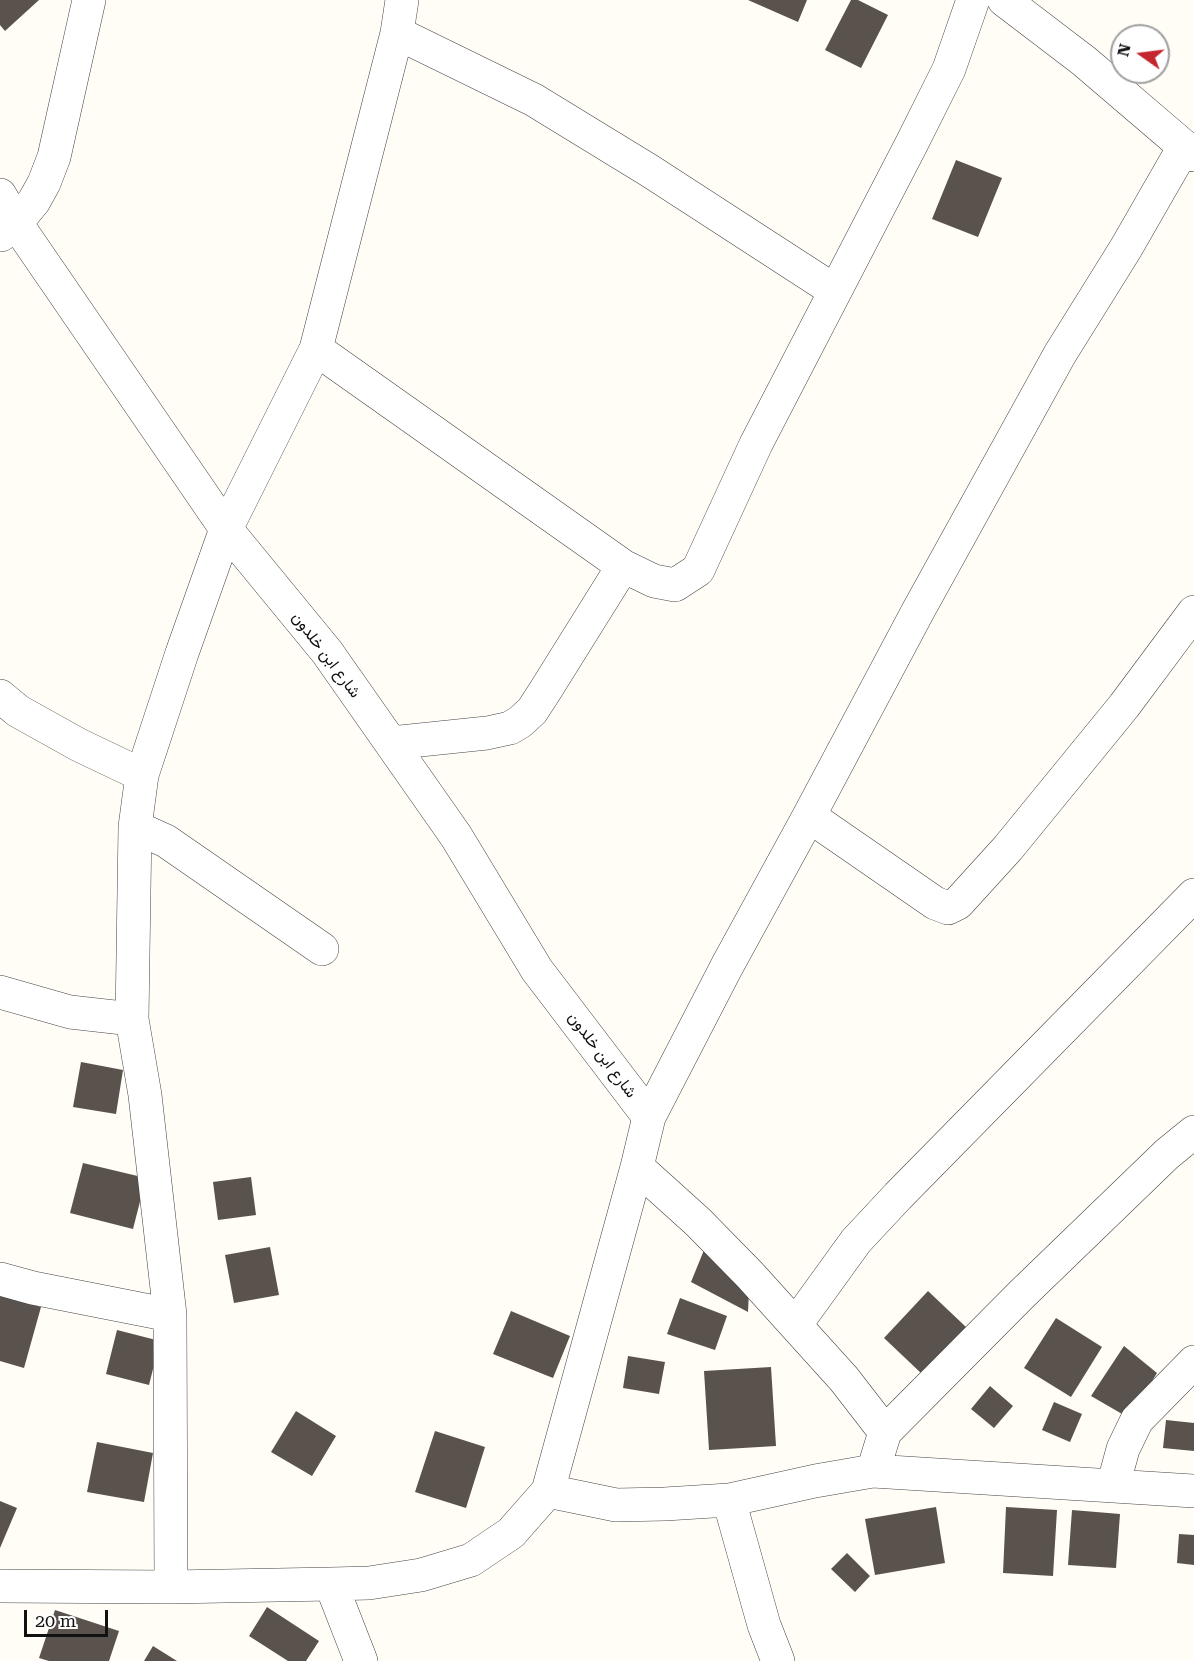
<!DOCTYPE html>
<meta charset="utf-8">
<style>
body{margin:0}
#map{position:relative;width:1194px;height:1661px;overflow:hidden;background:#fffdf5;font-family:"Roboto Serif",serif}
canvas{display:block}
.north{position:absolute;left:1110px;top:24px;width:60px;height:60px;box-sizing:border-box;background:#fff;border:2px solid #a0a0a0;border-radius:50%;rotate:284deg;font-size:16px;font-weight:700;line-height:24px;text-align:center;color:#111}
.north::after{content:'';display:block;margin:auto;width:21px;height:27px;background:#c4262e;clip-path:polygon(50% 0,100% 100%,50% 72%,0 100%)}
.scale{position:absolute;left:24px;top:1610px;width:84px;height:27px;box-sizing:border-box;border:3px solid #111;border-top:0;padding-left:8px;font-size:18px;line-height:21px;white-space:nowrap;color:#111;-webkit-text-stroke:4px #fff;paint-order:stroke}
</style>
<div id="map">
<canvas width="1194" height="1661"></canvas>
<div class="north">N</div>
<div class="scale">20 m</div>
</div>
<script>
const ctx = document.querySelector('canvas').getContext('2d');
ctx.lineJoin = 'round';
function fill(path, color) {
  ctx.fillStyle = color;
  ctx.fill(path, 'evenodd');
}
function poly(rows) {
  const path = new Path2D();
  for (const r of rows) {
    path.moveTo(r[0], r[1]);
    for (let i = 2; i < r.length; i += 2) path.lineTo(r[i], r[i + 1]);
  }
  return path;
}
function strokePath(path, color, width, dash) {
  ctx.strokeStyle = color;
  ctx.lineWidth = width;
  ctx.lineCap = dash ? 'butt' : 'round';
  ctx.setLineDash(dash || []);
  ctx.stroke(path);
}
function write(font, color, halo, rows, align = 'center') {
  ctx.font = font + ' "Roboto Serif",Vazirmatn,serif';
  ctx.lineWidth = 6;
  ctx.setLineDash([]);
  ctx.textBaseline = 'middle';
  ctx.strokeStyle = halo;
  ctx.fillStyle = color;
  for (const [text, x, y, turn = 0] of rows) {
    ctx.save();
    ctx.translate(x, y);
    ctx.rotate((+turn || 0) * Math.PI / 180);
    ctx.textAlign = isNaN(turn) ? turn : align;
    if (halo) ctx.strokeText(text, 0, 0);
    ctx.fillText(text, 0, 0);
    ctx.restore();
  }
}
const building = poly([
 [0,0,39,0,5,31,0,25],
 [748,0,807,0,798,22],
 [851,0,858,0,888,15,861,68,825,50],
 [956,160,1002,178,978,237,932,219],
 [81,1062,123,1070,116,1114,73,1107],
 [83,1163,146,1178,133,1229,70,1213],
 [251,1177,256,1215,218,1220,213,1182],
 [270,1247,279,1295,234,1303,225,1255],
 [704,1250,749,1290,748,1312,691,1282],
 [928,1291,966,1327,922,1374,884,1338],
 [0,1295,41,1307,24,1368,0,1361],
 [680,1298,727,1316,715,1350,667,1334],
 [511,1311,570,1336,553,1378,493,1354],
 [1056,1318,1102,1347,1071,1397,1024,1368],
 [117,1330,160,1341,149,1385,106,1374],
 [1124,1346,1157,1373,1129,1418,1091,1396],
 [628,1356,665,1362,659,1394,623,1388],
 [771,1367,776,1446,709,1450,704,1371],
 [990,1386,1013,1406,994,1428,971,1409],
 [1054,1402,1082,1414,1070,1442,1042,1430],
 [296,1411,336,1436,312,1476,271,1452],
 [1166,1420,1194,1423,1194,1451,1163,1448],
 [435,1431,485,1447,466,1508,415,1492],
 [97,1442,153,1453,144,1502,87,1492],
 [0,1501,17,1508,0,1548],
 [936,1507,945,1563,875,1575,865,1519],
 [1006,1507,1057,1510,1053,1576,1003,1573],
 [1072,1510,1120,1514,1116,1568,1068,1565],
 [1179,1534,1194,1535,1194,1565,1177,1563],
 [847,1553,870,1576,855,1592,831,1569],
 [267,1607,319,1641,306,1661,288,1661,249,1636],
 [55,1610,119,1631,109,1661,49,1661,39,1658],
 [153,1646,177,1661,144,1661]
]);
const minor = poly([
 [1004,0,1084,61,1194,155],
 [397,33,534,100,650,171,835,291],
 [0,195,16,223,226,529,327,652,456,836,537,970,649,1117],
 [1,235,16,223,34,201,44,183,54,157,89,0],
 [316,349,623,566,654,581,675,585,698,570,756,444,912,143,949,69,973,0],
 [0,696,18,711,79,745,142,775],
 [391,743,487,733,510,728,520,722,532,711,545,691,623,566],
 [809,816,935,903,948,908,958,903,1008,848,1124,706,1194,612],
 [135,827,166,841,322,949],
 [0,992,70,1012,132,1019],
 [637,1167,698,1222,750,1275,844,1379,885,1432],
 [0,1279,33,1288,170,1315],
 [796,1324,856,1241,898,1196,1194,895],
 [873,1471,885,1432,1022,1294,1167,1154,1194,1132],
 [1113,1486,1123,1449,1137,1420,1194,1362],
 [548,1491,616,1505,665,1504,729,1500,764,1625,778,1661],
 [729,1500,815,1481,873,1471,1194,1491],
 [331,1584,361,1661],
 [0,1586,171,1587,331,1584,369,1583,421,1575,471,1560,511,1533,548,1491,637,1167,649,1117,727,966,809,816,918,611,1060,354,1126,248,1184,147],
 [171,1587,170,1315,145,1095,132,1019,135,827,142,775,182,653,226,529,316,349,397,33,402,0]
]);
const streetNames = [
 ["شارع ابن خلدون",326,655,53],
 ["شارع ابن خلدون",602,1055,53]
];
fill(building, '#5a524d');
strokePath(minor, '#444', 34);
strokePath(minor, '#fff', 33);
write('16px', '#111', '#fff', streetNames);
</script>
